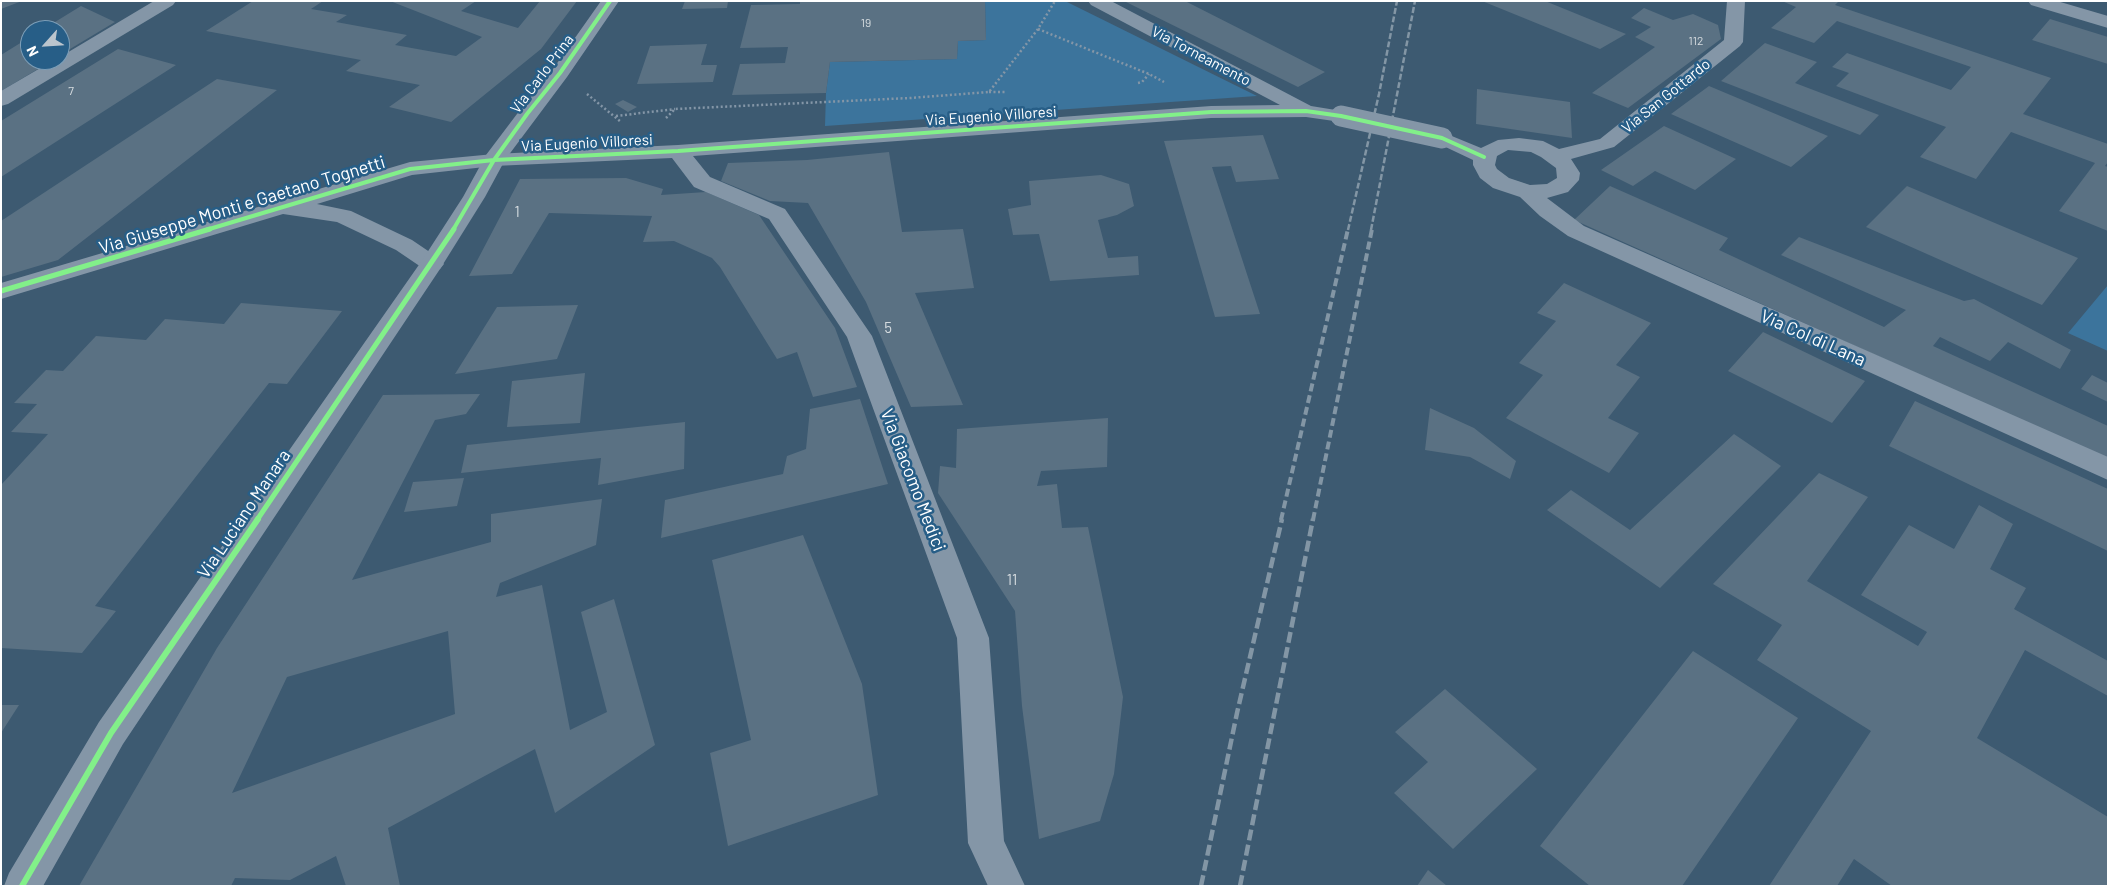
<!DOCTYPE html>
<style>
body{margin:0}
#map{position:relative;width:2109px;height:887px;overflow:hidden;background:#3d5a71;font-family:Barlow,sans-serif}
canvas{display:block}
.frame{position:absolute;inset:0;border:2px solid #fff;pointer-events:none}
.north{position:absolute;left:20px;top:20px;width:50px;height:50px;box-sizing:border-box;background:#275e87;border:1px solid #7d9eb7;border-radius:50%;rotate:244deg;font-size:14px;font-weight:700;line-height:20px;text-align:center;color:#fff}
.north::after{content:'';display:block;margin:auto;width:18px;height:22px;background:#bbc5cd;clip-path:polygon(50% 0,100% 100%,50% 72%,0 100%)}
</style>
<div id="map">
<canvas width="2109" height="887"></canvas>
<div class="frame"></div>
<div class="north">N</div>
</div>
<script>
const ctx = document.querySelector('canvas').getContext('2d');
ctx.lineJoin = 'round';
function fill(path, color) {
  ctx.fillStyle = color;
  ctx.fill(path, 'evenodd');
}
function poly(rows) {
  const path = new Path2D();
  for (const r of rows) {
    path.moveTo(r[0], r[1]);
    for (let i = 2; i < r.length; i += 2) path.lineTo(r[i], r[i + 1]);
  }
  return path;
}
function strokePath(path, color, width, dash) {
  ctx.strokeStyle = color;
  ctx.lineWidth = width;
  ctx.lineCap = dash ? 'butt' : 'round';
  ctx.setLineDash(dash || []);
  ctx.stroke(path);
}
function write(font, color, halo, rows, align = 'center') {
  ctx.font = font + ' Barlow,sans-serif';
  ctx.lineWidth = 5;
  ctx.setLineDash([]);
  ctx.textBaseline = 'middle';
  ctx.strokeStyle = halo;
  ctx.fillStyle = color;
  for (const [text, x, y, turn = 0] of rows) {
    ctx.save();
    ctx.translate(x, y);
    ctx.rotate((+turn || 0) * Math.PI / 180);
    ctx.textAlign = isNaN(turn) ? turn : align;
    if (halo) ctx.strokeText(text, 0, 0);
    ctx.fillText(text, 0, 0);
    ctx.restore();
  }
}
const green = poly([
 [985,1,1065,1,1257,96,825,126,826,93,830,62,957,59,958,41,986,40],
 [2108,285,2108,351,2068,333]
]);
const building = poly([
 [1,1,22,1,1,9],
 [253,1,323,1,311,9,347,15,336,22,407,35,395,45,456,56,482,37,390,1,476,1,461,11,518,28,540,1,577,1,541,49,451,122,389,107,420,85,346,71,361,60,206,31],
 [685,1,728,1,727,8,682,9],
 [800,1,985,1,986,40,958,41,957,59,830,62,826,93,732,95,740,64,785,63,788,47,740,48,751,5,800,4],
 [1124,1,1185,1,1325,72,1298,87],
 [1482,1,1545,1,1626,34,1600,49],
 [1782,1,1839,1,1835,5,2051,78,2023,114,2108,144,2108,162,2105,166,2108,167,2108,231,2059,211,2095,163,2011,132,1976,179,1920,157,1946,127,1836,86,1849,73,1832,67,1847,53,1951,90,1971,67,1837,21,1814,43,1771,28,1796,7],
 [81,6,115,22,60,55,60,30,42,30],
 [1644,8,1673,20,1693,14,1718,25,1721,39,1628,108,1592,93,1655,47,1635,37,1651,27,1631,18],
 [2050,19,2108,37,2108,64,2032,40],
 [30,37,30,60,53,60,1,91,1,55],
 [1765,43,1817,62,1795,83,1879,115,1860,135,1721,81],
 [707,44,701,65,717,65,713,82,637,84,650,46],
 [118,49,176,65,1,177,1,121],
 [217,79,277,90,58,260,1,277,1,221],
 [1709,86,1828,136,1791,167,1671,114],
 [1477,89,1570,102,1572,138,1476,124],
 [623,100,637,107,628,112,615,104],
 [1664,126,1736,159,1695,190,1655,171,1633,186,1601,170],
 [1263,135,1279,179,1236,182,1231,166,1212,167,1260,314,1215,317,1164,141],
 [889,152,902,232,963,229,974,288,915,293,963,405,911,407,866,302,808,203,770,201,721,181,728,163,807,160],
 [1101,175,1129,184,1134,206,1117,215,1098,220,1108,258,1138,256,1139,275,1050,281,1039,234,1013,235,1008,209,1031,205,1029,181],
 [626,178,663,189,661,195,706,192,759,215,835,328,857,387,813,397,797,352,777,359,720,267,712,258,674,241,643,242,652,216,549,213,512,274,469,276,520,179],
 [1610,186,1728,238,1719,250,1884,327,1906,310,1781,255,1799,237,1964,301,1974,299,2071,350,2060,369,2008,342,1990,361,1940,337,1933,346,2108,426,2108,459,1574,220],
 [1907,186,2078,258,2042,305,1866,227],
 [1564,283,1651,323,1616,365,1640,377,1608,418,1639,433,1609,473,1506,418,1543,375,1519,363,1556,321,1537,313],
 [241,303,342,311,287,384,269,383,95,606,116,611,82,653,1,648,1,485,48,434,11,432,37,404,14,403,46,370,63,371,96,336,146,340,165,319,224,324],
 [578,305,557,359,455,374,497,307],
 [1763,332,1865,381,1832,423,1728,371],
 [585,373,580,423,507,427,512,381],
 [2092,375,2108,383,2108,402,2081,389],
 [480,394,466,414,435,420,352,580,491,542,491,514,602,499,596,545,500,583,496,597,542,585,570,730,607,712,581,612,614,599,655,745,555,813,535,749,388,828,400,886,346,886,336,856,290,880,235,878,231,886,79,886,217,648,383,395],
 [448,631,455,714,232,793,287,677],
 [860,399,888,484,661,538,665,500,783,474,787,456,806,449,810,409],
 [1915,401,2108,489,2108,551,1889,446],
 [1430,408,1474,428,1516,461,1510,479,1470,457,1425,450],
 [1108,418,1107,467,1041,471,1037,486,1057,484,1062,528,1088,527,1123,697,1114,774,1100,821,1039,839,1022,706,1015,611,938,493,940,466,956,468,957,429],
 [685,422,684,469,598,485,601,458,461,473,467,445],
 [1734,434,1781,466,1660,588,1547,510,1571,490,1630,530],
 [1819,473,1868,497,1807,581,1918,646,1927,632,1861,595,1909,525,1954,549,1979,505,2013,524,1990,569,2026,588,2014,609,2108,661,2108,696,2025,650,1977,738,2108,817,2108,886,1892,886,1854,859,1837,886,1769,886,1871,731,1757,660,1782,625,1713,584],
 [464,478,457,506,404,512,413,482],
 [803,535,862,684,878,795,728,846,710,753,751,740,712,560],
 [1693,651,1798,718,1682,886,1590,886,1540,846],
 [1445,689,1537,769,1453,849,1394,793,1428,762,1395,732],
 [1,705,19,705,1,733],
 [1428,870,1447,886,1417,886]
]);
const path = poly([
 [1038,29,1149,74,1164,82],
 [1138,83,1142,82,1149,74],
 [989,92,1006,92],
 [587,94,621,122],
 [616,116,675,109],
 [666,118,675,109,910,98,989,92,1038,29,1055,1]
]);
const minor = poly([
 [154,1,176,1,173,5,8,104,1,106,1,91,54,60,60,60,60,57,154,1],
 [1088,1,1111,1,1311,106,1348,112,1351,116,1348,120,1341,122,1306,117,1211,118,693,156,710,177,785,209,872,336,989,638,1004,841,1025,886,988,886,968,843,957,638,847,337,769,219,694,187,672,158,494,166,412,175,317,204,351,211,412,240,440,259,444,264,440,269,432,272,424,269,396,250,337,222,283,214,1,299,1,283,410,162,494,154,678,145,1211,106,1280,105,1091,5,1088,1],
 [1727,1,1745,1,1743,42,1740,46,1614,147,1571,159,1580,173,1579,180,1568,192,1547,198,1584,226,2108,457,2108,480,1568,236,1540,216,1520,197,1493,188,1480,178,1473,165,1473,160,1435,142,1431,138,1435,134,1442,132,1481,148,1498,140,1519,138,1543,141,1559,149,1600,139,1724,40,1727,1],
 [1508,150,1531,152,1541,157,1556,168,1557,178,1547,184,1530,185,1509,178,1497,169,1495,165,1497,156,1508,150],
 [2028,1,2057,1,2108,16,2108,28,2031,5,2028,1]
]);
const tertiary = poly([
 [601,1,619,1,567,77,505,160,485,197,440,269,123,744,43,886,4,886,9,873,99,722,423,259,463,197,486,155,520,110,553,69,601,1]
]);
const railFar2 = poly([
 [1348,230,1379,94,1397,1],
 [1371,230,1415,1]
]);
const railFar1 = poly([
 [1281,520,1348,229],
 [1313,520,1372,229]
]);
const rail = poly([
 [1201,886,1237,713,1282,519],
 [1240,886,1313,519]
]);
const minorBridge = poly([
 [1341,116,1442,138]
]);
const cyclewayFar2 = poly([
 [206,230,410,169,494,160,678,151,1211,112,1306,111,1341,116,1442,138,1484,157],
 [453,230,494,160,527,114,560,73,610,1]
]);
const cyclewayFar1 = poly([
 [1,291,210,229],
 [257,520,454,229]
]);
const cycleway = poly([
 [22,886,111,733,258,519]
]);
const farNumbernames = [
 ["19",866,23],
 ["112",1696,41],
 ["7",71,91]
];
const farStreetnames = [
 ["Via Torneamento",1201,56,28],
 ["Via Carlo Prina",542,74,-53],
 ["Via San Gottardo",1666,96,-39],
 ["Via Eugenio Villoresi",991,116,-4],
 ["Via Eugenio Villoresi",587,143,-3]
];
const numberNames = [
 ["1",517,212],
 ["5",888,328],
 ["11",1012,580]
];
const streetNames = [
 ["Via Giuseppe Monti e Gaetano Tognetti",242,205,-17],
 ["Via Col di Lana",1813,338,24],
 ["Via Giacomo Medici",913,480,69],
 ["Via Luciano Manara",244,514,-56]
];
fill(green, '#3c749c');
fill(building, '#5a7183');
strokePath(path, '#8496a7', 2.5, [2, 2.5]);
fill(minor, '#8496a7');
fill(tertiary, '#8496a7');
strokePath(railFar2, '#8396a5', 2.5, [6, 2.5]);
strokePath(railFar1, '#8396a5', 4, [8, 4]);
strokePath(rail, '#8396a5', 4.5, [11, 4.5]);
strokePath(minorBridge, '#8496a7', 21);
strokePath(cyclewayFar2, '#82f089', 4);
strokePath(cyclewayFar1, '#82f089', 5);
strokePath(cycleway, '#82f089', 6);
write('12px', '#d6dce0', null, farNumbernames);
write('15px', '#fff', '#275e87', farStreetnames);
write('15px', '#d6dce0', null, numberNames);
write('18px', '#fff', '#275e87', streetNames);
</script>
